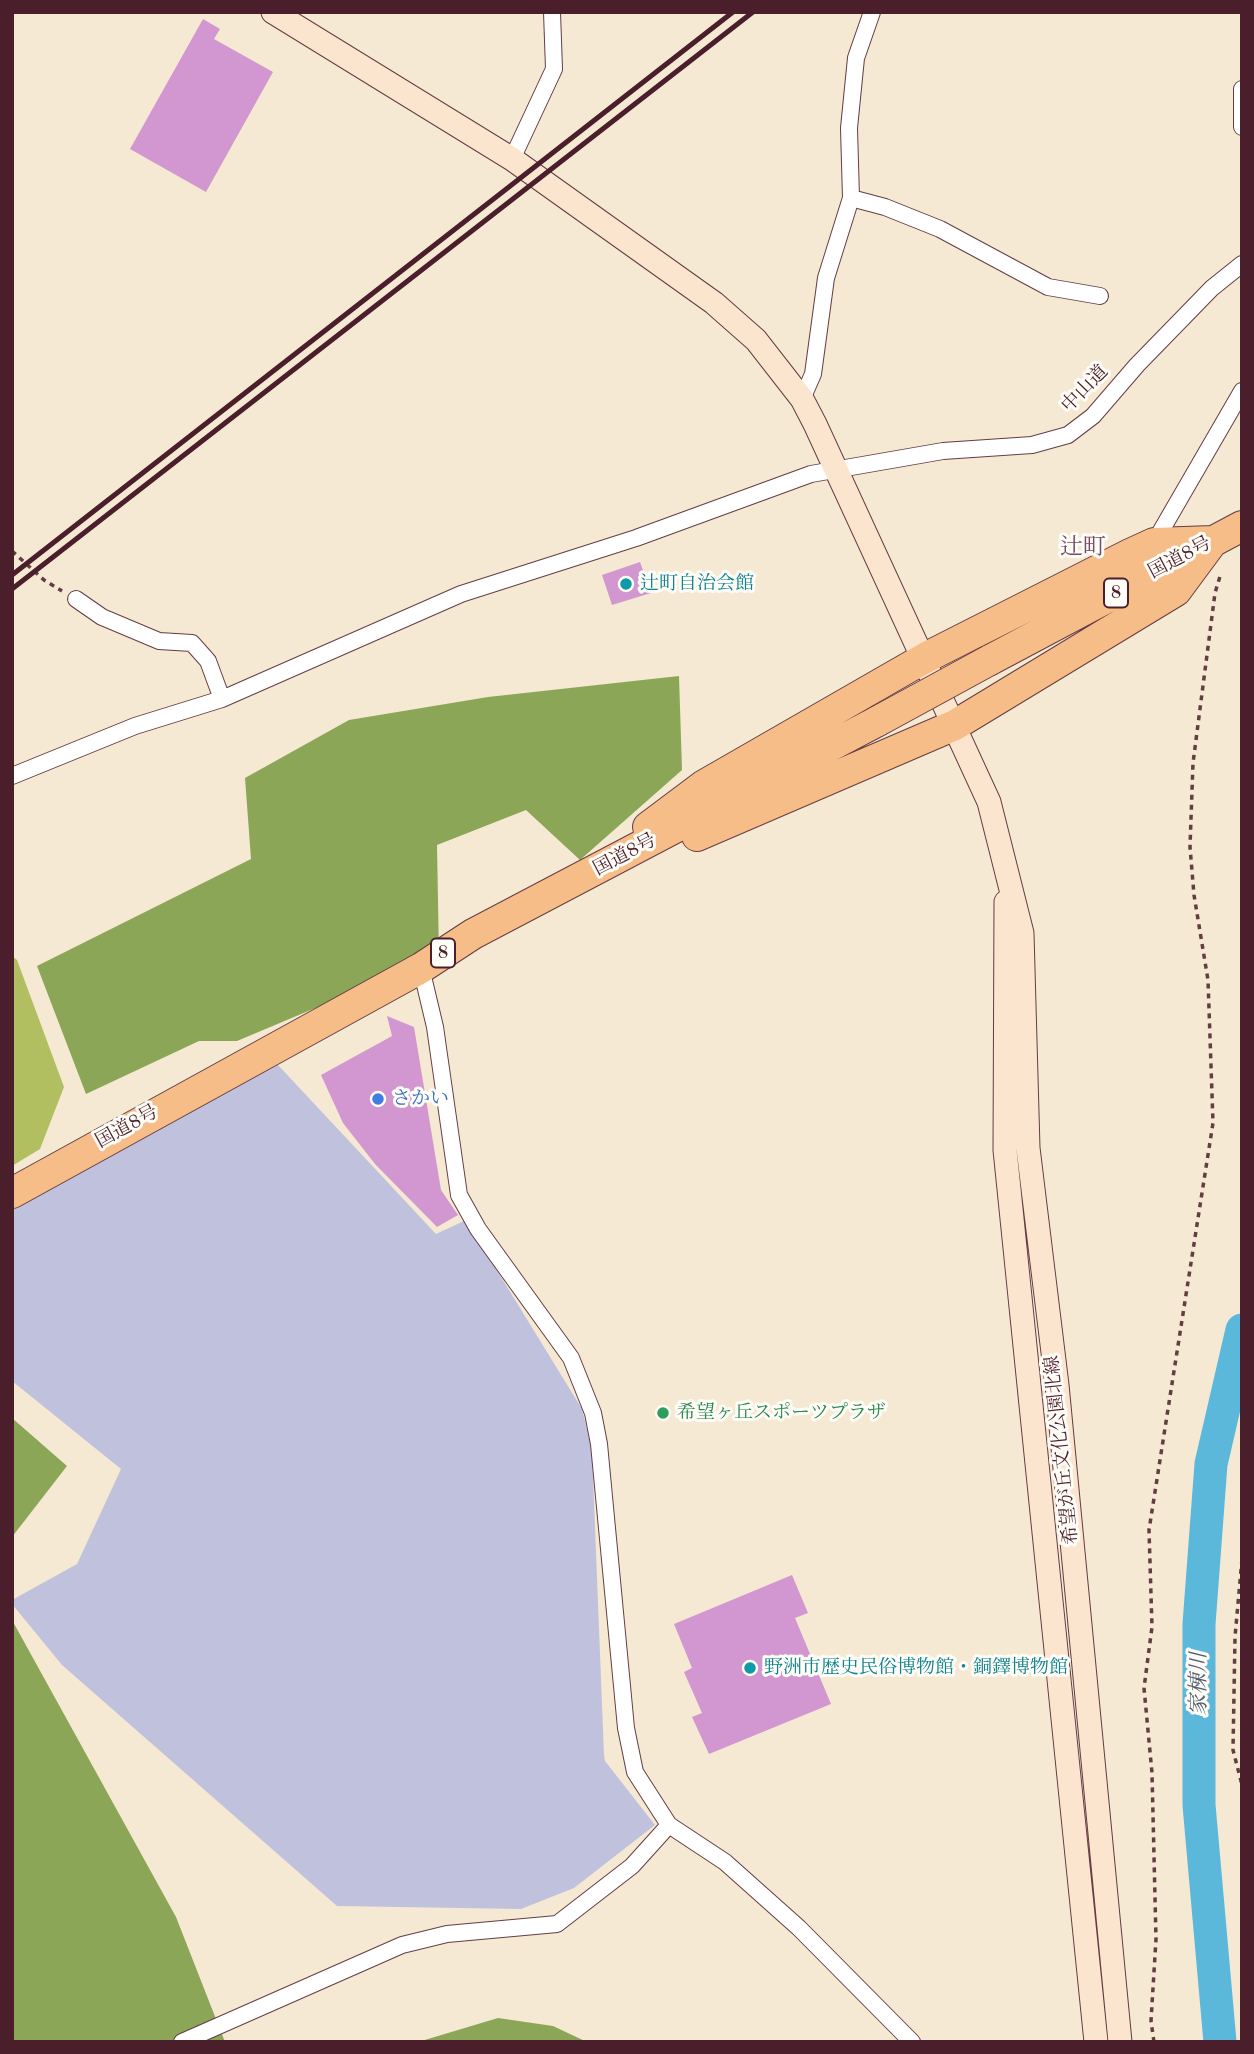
<!DOCTYPE html>
<meta charset="utf-8">
<style>
body{margin:0}
#map{position:relative;width:1254px;height:2054px;overflow:hidden;background:#f5e9d3;font-family:"Old Standard TT",serif}
canvas{display:block}
.frame{position:absolute;inset:0;border:14px solid #4a1f2b;pointer-events:none}
</style>
<div id="map">
<canvas width="1254" height="2054"></canvas>
<div class="frame"></div>
</div>
<script>
const ctx = document.querySelector('canvas').getContext('2d');
ctx.lineJoin = 'round';
function fill(path, color) {
  ctx.fillStyle = color;
  ctx.fill(path, 'evenodd');
}
function poly(rows) {
  const path = new Path2D();
  for (const r of rows) {
    path.moveTo(r[0], r[1]);
    for (let i = 2; i < r.length; i += 2) path.lineTo(r[i], r[i + 1]);
  }
  return path;
}
function strokePath(path, color, width, dash) {
  ctx.strokeStyle = color;
  ctx.lineWidth = width;
  ctx.lineCap = dash ? 'butt' : 'round';
  ctx.setLineDash(dash || []);
  ctx.stroke(path);
}
function write(font, color, halo, rows, align = 'center') {
  ctx.font = font + ' "Old Standard TT","Noto Serif JP",serif';
  ctx.lineWidth = 6;
  ctx.setLineDash([]);
  ctx.textBaseline = 'middle';
  ctx.strokeStyle = halo;
  ctx.fillStyle = color;
  for (const [text, x, y, turn = 0] of rows) {
    ctx.save();
    ctx.translate(x, y);
    ctx.rotate((+turn || 0) * Math.PI / 180);
    ctx.textAlign = isNaN(turn) ? turn : align;
    if (halo) ctx.strokeText(text, 0, 0);
    ctx.fillText(text, 0, 0);
    ctx.restore();
  }
}
const industrial = poly([
 [278,1065,436,1234,466,1220,582,1409,592,1451,604,1755,605,1761,655,1825,574,1888,521,1909,337,1906,62,1665,12,1604,12,1600,77,1564,121,1469,12,1381,12,1208,224,1091]
]);
const green = poly([
 [12,956,17,960,64,1087,40,1149,12,1166]
]);
const forest = poly([
 [679,676,682,770,580,860,526,810,437,845,439,956,237,1041,199,1041,86,1094,37,966,251,859,245,778,349,720,488,697],
 [12,1418,67,1466,12,1537],
 [12,1620,176,1917,225,2042,12,2042],
 [498,2018,553,2026,587,2042,418,2042]
]);
const river = poly([
 [1220,2042,1199,1805,1199,1624,1211,1464,1242,1330]
]);
const building = poly([
 [203,19,220,29,214,39,273,72,206,192,130,149],
 [640,562,651,593,612,605,602,575],
 [387,1016,414,1027,441,1190,458,1215,437,1227,375,1164,343,1123,321,1075,392,1036],
 [792,1575,808,1613,795,1618,831,1704,709,1754,692,1717,702,1713,684,1672,692,1668,674,1624]
]);
const path = poly([
 [12,551,44,580,62,591],
 [1242,1559,1235,1637,1233,1750,1242,1785],
 [1154,2042,1151,2021,1156,1939,1152,1773,1144,1688,1152,1627,1149,1530,1213,1123,1208,980,1194,895,1190,847,1193,763,1215,593,1221,573]
]);
const street = poly([
 [1242,89,1242,127],
 [512,159,554,69,552,12],
 [851,198,885,207,940,229,1048,287,1100,296],
 [802,399,813,374,826,278,851,198,849,128,856,58,872,12],
 [1154,543,1242,391],
 [76,599,102,617,159,641,192,643,208,661,222,699],
 [12,776,135,726,222,699,461,594,636,538,811,474,943,451,1032,445,1068,435,1093,416,1137,365,1212,288,1242,264],
 [421,968,435,1027,459,1195,478,1229,571,1358,593,1413,599,1444,626,1728,635,1772,669,1825,725,1862,799,1928,912,2042],
 [182,2042,402,1945,447,1934,557,1924,632,1866,669,1825]
]);
const secondary = poly([
 [273,12,512,159,714,303,756,340,802,399,815,424,989,802,1022,933,1028,1148,1057,1385,1120,2042],
 [1006,902,1005,1150,1096,2042]
]);
const highway = poly([
 [990,660,1242,526],
 [648,827,704,785,925,658,1130,554,1154,543,1213,541],
 [697,836,955,725,1176,591,1213,541],
 [12,1193,421,968,473,934,878,721]
]);
const rail = poly([
 [12,575,733,12],
 [12,589,753,12]
]);
const highwayBridge = poly([
 [878,721,990,660]
]);
const markers = [
 [626,584,7,"#0f9aa8"],
 [378,1099,7,"#3f7fe0"],
 [663,1413,7,"#2e9e5b"],
 [750,1668,7,"#0f9aa8"]
];
const shields = [
 [1116,593,24],
 [443,953,24]
];
const shieldNames = [
 ["8",1116,593],
 ["8",443,953]
];
const streetNames = [
 ["中山道",1085,389,-46],
 ["国道8号",1180,558,-28],
 ["国道8号",625,855,-28],
 ["国道8号",127,1127,-29],
 ["希望が丘文化公園北線",1062,1450,-96]
];
const cultureNames = [
 ["辻町自治会館",640,584],
 ["野洲市歴史民俗博物館・銅鐸博物館",764,1668]
];
const shopNames = [
 ["さかい",392,1099]
];
const leisureNames = [
 ["希望ヶ丘スポーツプラザ",677,1413]
];
const waterNames = [
 ["家棟川",1199,1684,-90]
];
const quarterNames = [
 ["辻町",1083,548]
];
fill(industrial, '#c0c2dd');
fill(green, '#b1bf61');
fill(forest, '#8ca657');
strokePath(river, '#5cb8da', 33);
fill(building, '#d297d0');
strokePath(street, '#643d44', 18);
strokePath(secondary, '#643d44', 25);
strokePath(highway, '#643d44', 32);
strokePath(path, '#643d44', 3.5, [5, 5]);
strokePath(street, '#fff', 16);
strokePath(secondary, '#fce5cf', 23);
strokePath(highway, '#f7bd88', 30);
strokePath(rail, '#4a1f2b', 5);
strokePath(highwayBridge, '#643d44', 32, []);
strokePath(highwayBridge, '#f7bd88', 30);
for (const [x, y, r, color] of markers) {
  const dot = new Path2D();
  dot.arc(x, y, r, 0, 2 * Math.PI);
  ctx.fillStyle = color;
  ctx.fill(dot);
  strokePath(dot, '#fdfcf7', 2.5);
}
for (const [x, y, w] of shields) {
  const box = new Path2D();
  box.roundRect(x - w / 2, y - 14.5, w, 29, 5);
  ctx.fillStyle = '#fdfcf7';
  ctx.fill(box);
  strokePath(box, '#4a1f2b', 2);
}
write('bold 18px', '#4a1f2b', null, shieldNames);
write('19px', '#4a1f2b', '#fdfcf7', streetNames);
write('19px', '#0d838f', '#fdfcf7', cultureNames, 'left');
write('19px', '#366cbe', '#fdfcf7', shopNames, 'left');
write('19px', '#27864d', '#fdfcf7', leisureNames, 'left');
write('italic 21px', '#515c71', '#fdfcf7', waterNames);
write('23px', '#7a4965', '#fdfcf7', quarterNames);
</script>
